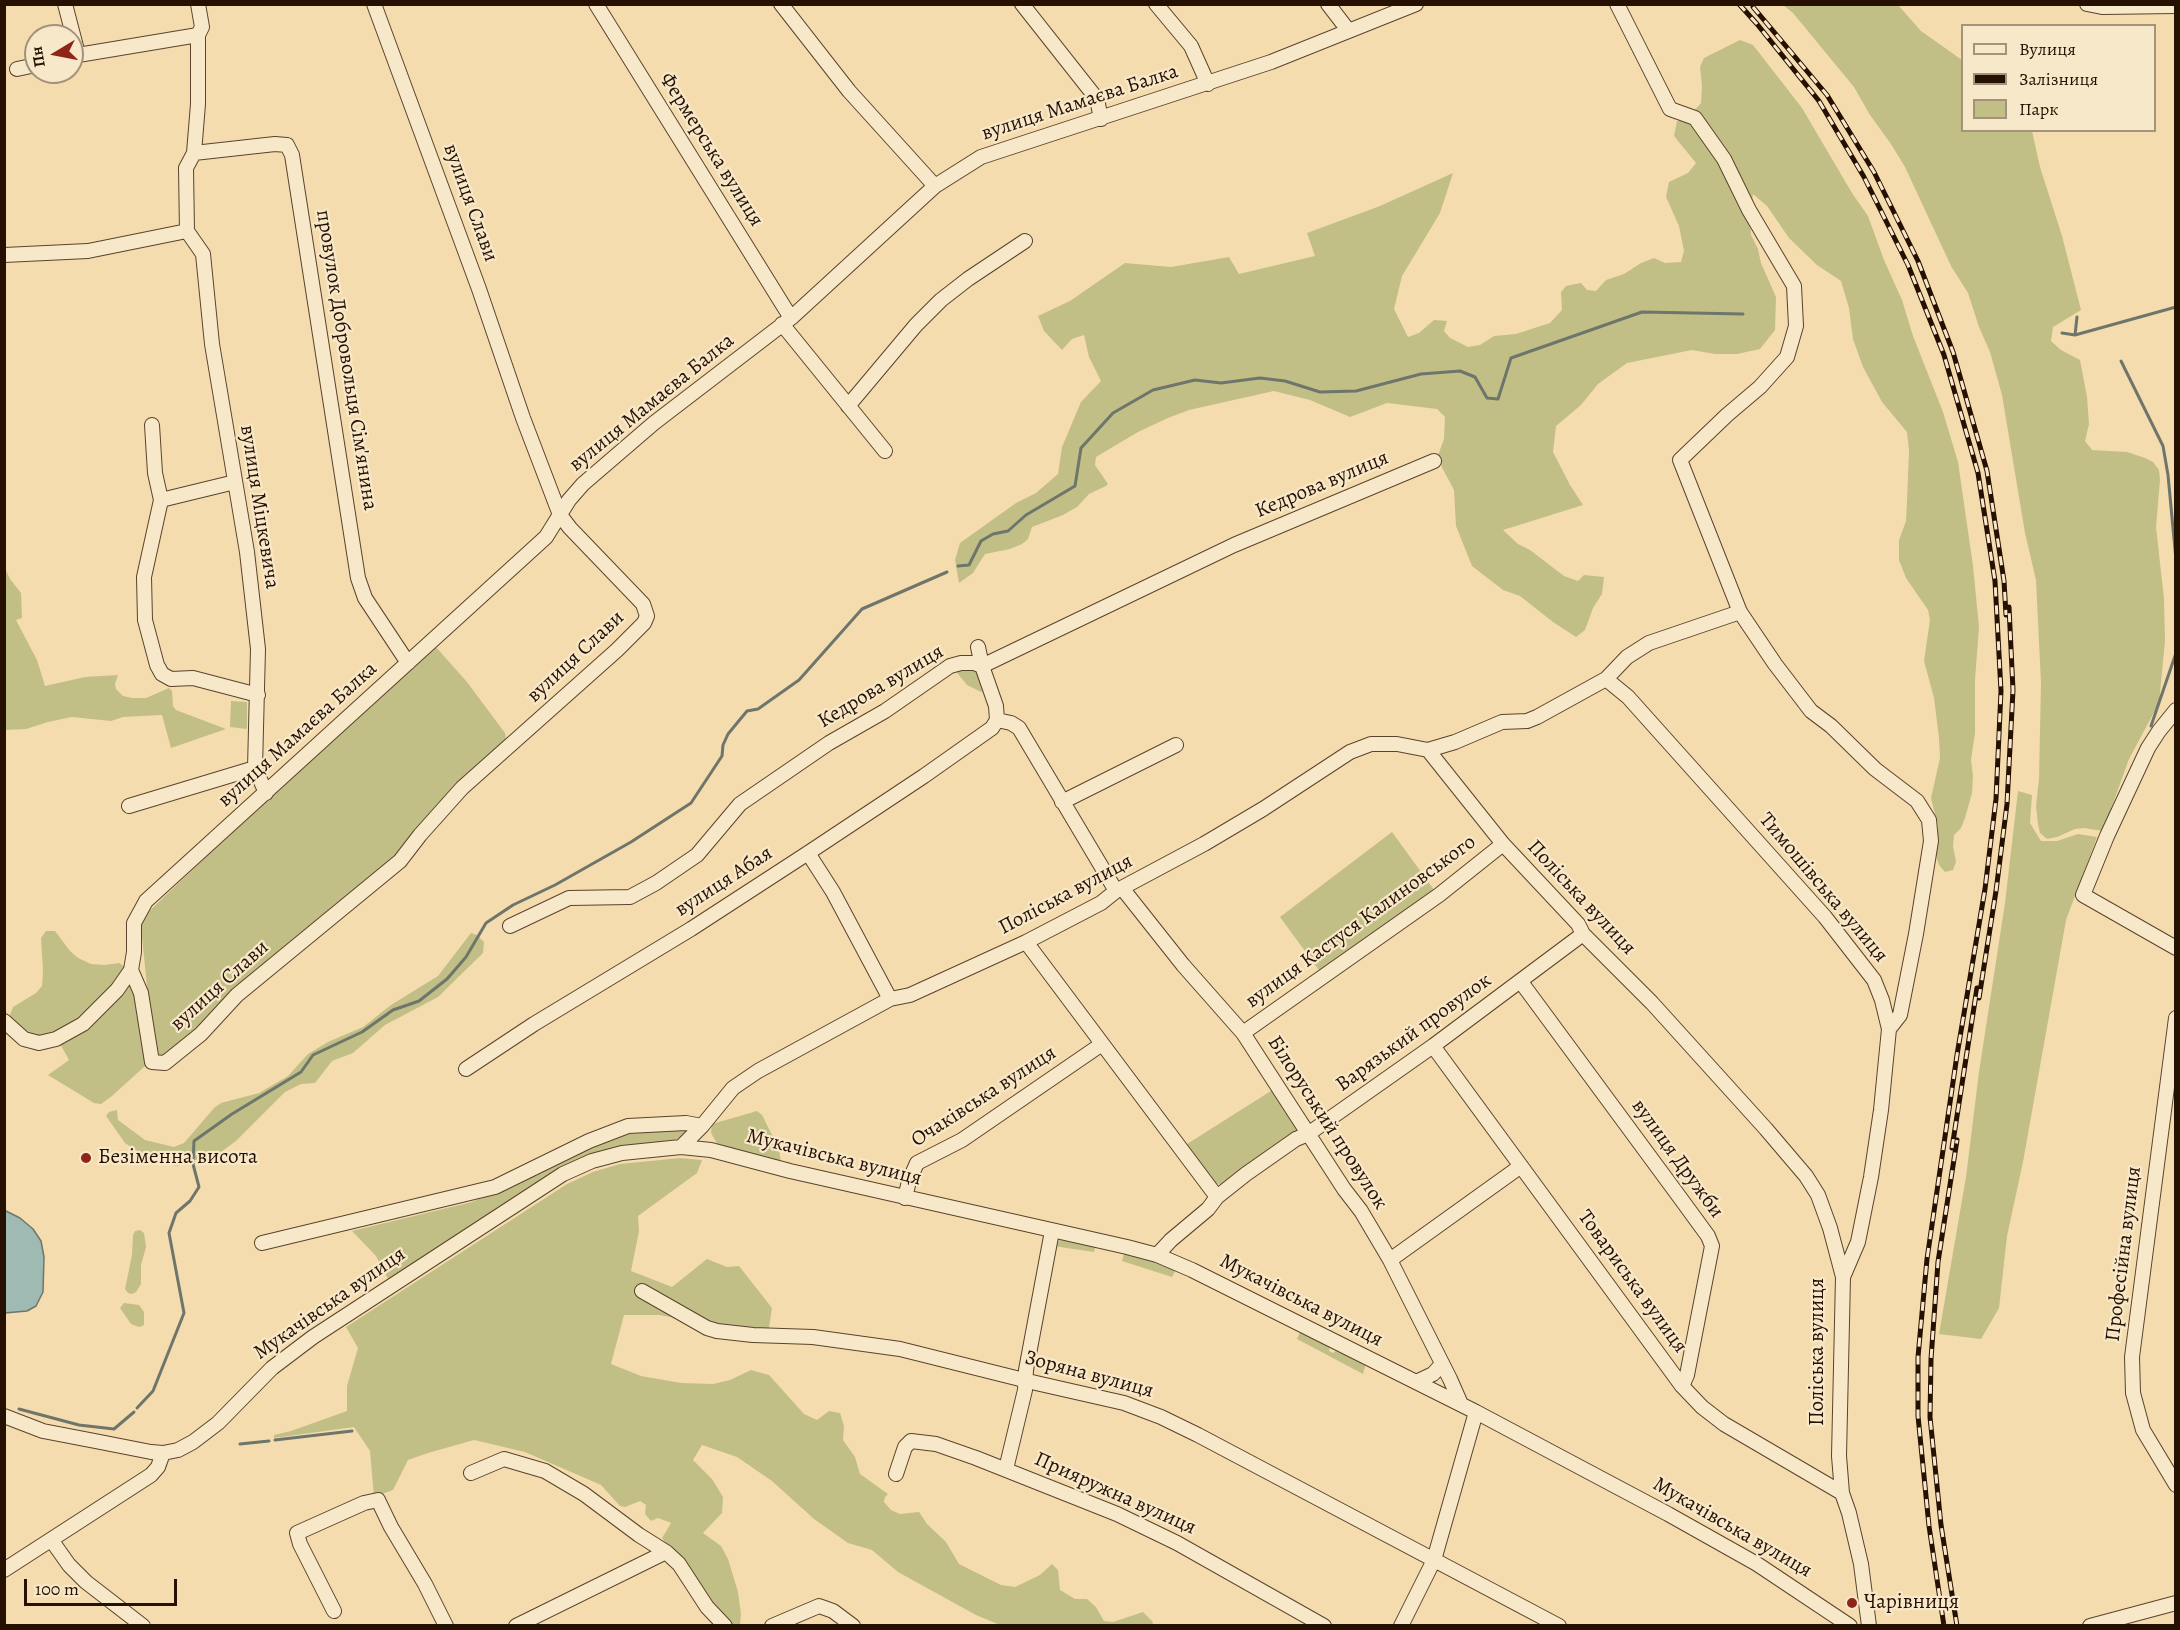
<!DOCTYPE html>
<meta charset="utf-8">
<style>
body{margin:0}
#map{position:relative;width:2180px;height:1630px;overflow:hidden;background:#f5dcae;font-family:Alegreya,serif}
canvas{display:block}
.frame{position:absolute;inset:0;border:6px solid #261001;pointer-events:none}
.legend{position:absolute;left:1961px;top:24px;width:195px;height:108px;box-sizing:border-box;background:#f8e8ca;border:2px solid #a4927a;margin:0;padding:8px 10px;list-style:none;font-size:18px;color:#261001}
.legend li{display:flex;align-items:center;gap:12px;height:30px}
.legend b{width:30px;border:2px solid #a4927a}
.north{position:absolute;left:24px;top:24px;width:60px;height:60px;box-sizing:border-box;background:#f8e8ca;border:2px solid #a4927a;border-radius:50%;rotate:260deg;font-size:16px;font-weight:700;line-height:24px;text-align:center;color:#261001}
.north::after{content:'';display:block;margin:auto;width:21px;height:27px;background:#8f2418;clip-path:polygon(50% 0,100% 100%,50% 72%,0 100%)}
.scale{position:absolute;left:24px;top:1579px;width:153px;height:27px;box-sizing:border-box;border:3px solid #261001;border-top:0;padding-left:8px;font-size:18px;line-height:21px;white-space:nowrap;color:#261001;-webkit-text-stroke:4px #f8e8ca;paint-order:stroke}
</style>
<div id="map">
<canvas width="2180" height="1630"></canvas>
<div class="frame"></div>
<ul class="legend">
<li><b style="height:8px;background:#f8e8ca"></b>Вулиця</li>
<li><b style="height:8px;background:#261001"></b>Залізниця</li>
<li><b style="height:16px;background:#c1bf86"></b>Парк</li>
</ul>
<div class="north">Пн</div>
<div class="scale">100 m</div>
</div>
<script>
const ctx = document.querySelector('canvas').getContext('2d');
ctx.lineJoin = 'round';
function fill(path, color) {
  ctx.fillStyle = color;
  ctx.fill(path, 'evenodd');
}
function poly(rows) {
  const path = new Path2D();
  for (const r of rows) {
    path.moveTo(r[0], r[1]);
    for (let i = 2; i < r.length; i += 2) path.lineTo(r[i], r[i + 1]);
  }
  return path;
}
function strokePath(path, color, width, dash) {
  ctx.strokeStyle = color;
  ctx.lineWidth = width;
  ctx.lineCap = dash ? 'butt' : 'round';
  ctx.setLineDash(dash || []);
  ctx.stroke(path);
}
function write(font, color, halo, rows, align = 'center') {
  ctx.font = font + ' Alegreya,serif';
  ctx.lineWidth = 4.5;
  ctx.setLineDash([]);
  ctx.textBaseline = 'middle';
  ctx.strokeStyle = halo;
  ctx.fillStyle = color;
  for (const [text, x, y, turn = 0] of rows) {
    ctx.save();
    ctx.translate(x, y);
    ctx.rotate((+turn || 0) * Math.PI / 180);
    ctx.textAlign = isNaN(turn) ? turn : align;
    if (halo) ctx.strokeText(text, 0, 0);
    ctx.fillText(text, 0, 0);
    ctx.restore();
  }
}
const green = poly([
 [1783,5,1898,5,1921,31,1962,60,1962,130,2032,131,2040,167,2062,236,2081,310,2053,327,2051,341,2061,350,2080,360,2087,397,2089,424,2085,441,2092,450,2127,452,2145,458,2153,462,2159,470,2160,480,2156,527,2164,599,2165,641,2159,703,2129,759,2103,831,2084,828,2075,829,2057,837,2047,839,2040,833,2038,824,2036,806,2039,779,2041,683,2036,580,2025,533,2002,395,1990,352,1979,327,1968,293,1951,266,1905,167,1891,144,1870,115,1854,87,1793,13],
 [1740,40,1753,45,1802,108,1852,193,1868,216,1884,260,1902,300,1913,336,1943,412,1958,462,1973,566,1979,627,1975,680,1975,733,1971,760,1973,776,1972,793,1965,818,1961,828,1954,835,1953,846,1956,862,1953,870,1945,872,1939,865,1936,856,1938,826,1931,798,1940,758,1939,738,1934,698,1924,661,1930,620,1928,610,1906,578,1899,560,1899,540,1906,521,1907,503,1909,451,1907,432,1882,402,1863,367,1853,339,1849,308,1841,281,1817,265,1789,238,1767,206,1753,194,1750,219,1751,235,1758,249,1761,263,1776,297,1775,330,1760,349,1737,354,1715,354,1692,350,1627,363,1598,384,1581,405,1556,426,1553,452,1570,485,1583,505,1503,530,1518,544,1530,550,1564,576,1578,581,1584,575,1604,577,1602,594,1593,608,1585,630,1576,637,1553,622,1520,596,1503,590,1472,566,1456,526,1454,490,1437,458,1444,439,1445,417,1437,409,1387,403,1350,417,1310,400,1274,391,1189,410,1168,418,1138,432,1096,457,1095,465,1108,484,1106,486,1089,494,1077,507,1063,515,1032,527,1028,539,1022,544,1010,549,985,554,973,573,959,583,955,560,960,543,1016,503,1036,493,1058,474,1062,447,1081,402,1101,381,1089,357,1084,335,1072,339,1062,350,1044,331,1038,316,1070,301,1125,263,1171,267,1229,257,1239,274,1315,256,1307,233,1380,206,1453,173,1440,213,1402,276,1394,309,1408,337,1419,333,1434,320,1447,321,1444,331,1450,338,1468,347,1480,345,1494,336,1516,334,1550,323,1562,310,1561,292,1566,286,1581,283,1587,290,1596,291,1606,280,1624,274,1641,263,1654,258,1665,263,1681,262,1684,251,1679,226,1666,197,1669,182,1688,173,1696,163,1674,136,1677,121,1686,120,1701,103,1702,86,1700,67,1704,58],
 [4,566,10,579,21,593,22,618,16,620,37,660,45,686,85,677,118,675,115,684,116,689,123,696,132,698,146,698,169,688,172,691,173,706,176,710,226,729,171,748,162,715,123,717,111,721,72,717,48,722,26,729,5,730],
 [435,646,467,682,505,733,506,739,500,748,397,858,196,1033,163,1058,154,1055,142,937,139,927,144,916,208,855],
 [972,668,979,675,984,690,981,692,967,685,954,669],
 [231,701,247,702,247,729,230,727],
 [2018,791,2032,795,2030,823,2041,841,2057,841,2078,834,2097,837,2066,920,2023,1162,2007,1236,1999,1308,1981,1339,1939,1334,1966,1177,1979,1072,2005,903],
 [1392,832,1437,894,1321,973,1280,917],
 [46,931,55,931,70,951,78,958,91,964,105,965,119,963,124,966,126,971,76,1025,43,1038,25,1033,14,1023,10,1015,13,1007,36,993,42,986,43,971,41,938],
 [471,933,477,935,484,942,483,953,438,997,385,1025,353,1053,332,1061,315,1083,301,1084,285,1092,236,1141,221,1152,177,1166,153,1162,125,1143,106,1116,109,1112,117,1110,118,1120,145,1140,174,1147,184,1143,214,1108,221,1103,259,1093,288,1076,308,1054,328,1042,363,1027,391,1005,438,976],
 [131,979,140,1007,145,1066,112,1096,101,1104,94,1103,48,1075,69,1060,59,1042],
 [1274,1089,1301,1130,1222,1185,1211,1182,1184,1146],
 [757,1111,762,1115,779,1149,781,1163,718,1145,711,1133,712,1124],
 [630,1129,691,1129,684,1136,674,1140,620,1148,560,1170,517,1196,389,1281,376,1256,352,1231,472,1202],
 [680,1158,702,1160,697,1173,638,1216,639,1231,631,1271,672,1287,707,1259,727,1267,739,1266,772,1308,768,1334,659,1315,624,1315,611,1364,641,1376,681,1383,713,1384,730,1380,751,1370,769,1375,804,1414,817,1420,829,1411,840,1413,844,1426,843,1440,855,1457,860,1474,888,1494,885,1497,884,1502,891,1510,900,1514,919,1512,927,1524,946,1542,959,1564,1001,1585,1015,1587,1040,1575,1052,1564,1058,1570,1060,1590,1075,1599,1087,1599,1096,1607,1104,1621,1113,1622,1143,1612,1153,1622,1152,1626,1000,1625,976,1615,898,1572,872,1550,848,1543,814,1519,772,1481,737,1457,702,1445,693,1460,712,1479,723,1497,722,1513,703,1533,721,1546,728,1559,738,1592,741,1614,740,1625,732,1625,721,1617,662,1538,671,1523,658,1518,651,1521,645,1514,646,1505,640,1501,625,1507,620,1506,601,1485,525,1452,474,1440,428,1453,408,1460,393,1490,374,1497,370,1451,354,1427,274,1438,274,1435,291,1431,347,1411,347,1386,358,1348,346,1327,567,1184,593,1172,620,1164],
 [140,1230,144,1233,146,1247,141,1265,141,1284,136,1292,132,1294,128,1293,125,1289,132,1255,133,1235,135,1231],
 [1061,1240,1095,1247,1094,1252,1053,1246,1054,1242],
 [1124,1253,1154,1260,1174,1268,1175,1271,1172,1277,1122,1261],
 [124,1303,139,1305,144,1312,144,1325,139,1327,131,1324,120,1308],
 [1301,1330,1330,1345,1329,1351,1333,1353,1338,1349,1366,1363,1363,1374,1297,1339]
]);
const water = poly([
 [4,1210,20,1218,33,1229,41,1241,44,1257,43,1292,36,1306,27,1311,5,1313,4,1210]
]);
const stream = poly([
 [2062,333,2075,335,2176,307],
 [2075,335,2077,317],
 [2121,361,2163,446,2168,475,2176,560],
 [958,566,969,565,981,541,993,534,1008,531,1026,515,1075,486,1081,448,1113,413,1153,390,1195,380,1221,383,1260,378,1285,381,1320,392,1356,391,1421,374,1460,371,1475,377,1487,398,1498,399,1511,358,1642,312,1743,314],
 [2151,726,2176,653],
 [137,1408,153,1391,184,1313,169,1233,176,1213,190,1201,199,1187,193,1164,194,1141,232,1114,301,1072,313,1055,362,1032,393,1010,419,1001,447,979,466,957,486,923,513,905,555,885,631,842,691,803,722,756,723,745,728,734,747,711,758,709,799,680,862,609,947,572],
 [19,1409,79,1425,114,1429,134,1412],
 [275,1440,352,1431],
 [240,1444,269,1441]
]);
const minor = poly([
 [65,4,78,54],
 [596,4,791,318],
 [781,4,849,91,935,186],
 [1022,4,1097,99,1101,119],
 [1156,4,1191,46,1208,84],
 [1328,4,1348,30],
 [1617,4,1670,109,1695,118,1724,159,1749,210,1794,286,1796,326,1787,357,1760,387,1727,415,1680,460,1740,612,1775,664,1811,711,1831,726,1875,769,1917,801,1929,820,1931,841,1916,934,1900,1015,1889,1029],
 [2087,4,2102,7,2176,6],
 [198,35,198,104,194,153,186,168,187,231,203,254,212,344,247,552,258,649,255,768,266,793],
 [72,56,198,35,202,27,198,4],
 [17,69,36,65],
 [194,153,275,144,287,145,292,155,358,578,365,598,408,663],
 [4,255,88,251,187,231],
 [782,324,885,451],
 [848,406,916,325,941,300,968,279,1025,241],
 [152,425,155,473,161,500,144,577,145,620,157,665,162,674,171,679,193,678,258,695],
 [161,500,235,482],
 [978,647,982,666,996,706,997,720,1011,723,1019,728,1116,891],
 [1606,679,1628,697,1825,917,1874,980,1882,1000,1889,1029,1881,1110,1871,1177,1858,1242,1843,1277],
 [2176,710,2159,731,2148,748,2107,836,2083,895,2176,948],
 [1428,750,1455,742,1502,722,1527,721,1537,717,1606,679,1627,657,1649,643,1740,612],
 [1062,802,1176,745],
 [129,806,255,768],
 [808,853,833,892,890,999],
 [1122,888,1183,965,1243,1033,1344,1189,1361,1211,1390,1260,1450,1379,1461,1404],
 [510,926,569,898,630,897,656,883,697,855,740,804,829,743,885,711,950,666,961,663,974,663,982,666,1234,545,1434,461],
 [1026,942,1217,1197],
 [131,970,141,993,152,1062,165,1063,201,1034,237,995,400,861,420,835,462,788,617,650,644,623,647,616,643,604,570,528,560,515,523,418,479,289,374,4],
 [1521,982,1681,1199,1708,1236,1712,1246,1687,1375,1682,1386],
 [2176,1018,2132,1357,2133,1393,2143,1430,2176,1485],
 [4,1021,24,1039,39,1043,56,1039,83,1024,117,990,131,970,134,952,134,923,146,901,546,537,569,500,583,484,654,423,791,318,935,186,981,157,1271,62,1416,4],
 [1243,1033,1439,895,1503,844],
 [1433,1046,1682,1386,1702,1407,1724,1424,1842,1493],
 [466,1069,534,1024,691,929,808,853,924,776,992,728,997,720],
 [681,1147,702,1126,733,1088,758,1071,890,999,910,995,1026,942,1101,903,1116,891,1204,844,1263,809,1350,752,1371,744,1397,744,1428,750,1503,844,1578,924,1583,934,1652,1003,1766,1129,1806,1176,1818,1195,1830,1228,1843,1277,1839,1456,1842,1493,1849,1513,1861,1564,1869,1626],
 [905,1198,909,1181,917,1163,962,1140,1102,1044],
 [262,1243,495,1187,589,1141,628,1126,686,1123,702,1126],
 [1157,1255,1171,1240,1208,1209,1217,1197,1246,1174,1296,1139,1308,1134,1433,1046,1583,934],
 [1390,1260,1521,1166],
 [642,1291,707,1328,717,1331,753,1335,813,1337,900,1349,1036,1383,1124,1403,1161,1417,1198,1435,1559,1626],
 [1416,1382,1433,1374,1442,1364],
 [4,1416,43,1431,95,1441,151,1452,163,1453,178,1450,193,1442,218,1423,272,1368,313,1337,563,1174,592,1161,622,1153,681,1147,711,1150,790,1171,1127,1247,1157,1255,1192,1270,1476,1412,1668,1514,1757,1564,1850,1626],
 [1006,1469,1025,1390,1026,1370,1052,1231],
 [471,1473,504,1459,545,1471,584,1494,639,1535,666,1552,679,1564,707,1607,725,1626],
 [896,1474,905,1447,911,1441,936,1444,976,1458,1117,1514,1177,1543,1324,1626],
 [52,1541,69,1565,86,1582,143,1626],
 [4,1570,151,1475,158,1467,163,1453],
 [334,1611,300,1544,297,1533,364,1503,378,1500,391,1527,425,1584,446,1626],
 [516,1626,666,1552],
 [772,1626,819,1606,833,1611,853,1626],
 [1401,1626,1434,1560,1476,1412],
 [2090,1626,2176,1603]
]);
const rail = poly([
 [1739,4,1757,24,1819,101,1864,177,1908,265,1944,355,1978,473,1995,581,2001,691,1996,799,1985,889,1957,1055,1927,1259,1918,1357,1918,1416,1929,1526,1944,1626],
 [1753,7,1827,95,1874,172,1918,261,1953,352,1987,471,2004,581,2006,615],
 [1979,998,1996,891,2007,804,2013,690,2009,607],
 [1952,1148,1977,988],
 [1957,1626,1941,1525,1930,1417,1931,1359,1938,1262,1957,1140]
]);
const markers = [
 [86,1158,6,"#8f2418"],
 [1852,1603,6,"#8f2418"]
];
const streetNames = [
 ["вулиця Мамаєва Балка",1080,103,-18],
 ["Фермерська вулиця",711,150,58],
 ["вулиця Слави",470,203,70],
 ["провулок Добровольця Сім'янина",346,360,81],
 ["вулиця Мамаєва Балка",652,403,-39],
 ["Кедрова вулиця",1322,485,-23],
 ["вулиця Міцкевича",259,507,81],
 ["вулиця Слави",576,657,-43],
 ["Кедрова вулиця",881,687,-31],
 ["вулиця Мамаєва Балка",298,735,-42],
 ["вулиця Абая",724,882,-33],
 ["Тимошівська вулиця",1823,888,50],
 ["Поліська вулиця",1066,895,-28],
 ["Поліська вулиця",1581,898,47],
 ["вулиця Кастуся Калиновського",1361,922,-36],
 ["вулиця Слави",220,986,-42],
 ["Варязький провулок",1414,1033,-36],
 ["Очаківська вулиця",984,1097,-33],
 ["Білоруський провулок",1327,1123,57],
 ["Мукачівська вулиця",834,1158,14],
 ["вулиця Дружби",1677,1159,54],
 ["Професійна вулиця",2124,1254,-83],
 ["Товариська вулиця",1632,1282,54],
 ["Мукачівська вулиця",1301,1301,27],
 ["Мукачівська вулиця",330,1304,-35],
 ["Поліська вулиця",1818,1352,-90],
 ["Зоряна вулиця",1089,1375,15],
 ["Прияружна вулиця",1115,1494,24],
 ["Мукачівська вулиця",1732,1528,30]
];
const poiNames = [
 ["Безіменна висота",98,1158],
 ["Чарівниця",1864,1603]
];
fill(green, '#c1bf86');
fill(water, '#9ebab3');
strokePath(water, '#6e766c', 1.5);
strokePath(stream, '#6e766c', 3);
strokePath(minor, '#5a432c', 16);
strokePath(minor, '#f8e8ca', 14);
strokePath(rail, '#261001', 5);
strokePath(rail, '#f8e8ca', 3, [9]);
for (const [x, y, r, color] of markers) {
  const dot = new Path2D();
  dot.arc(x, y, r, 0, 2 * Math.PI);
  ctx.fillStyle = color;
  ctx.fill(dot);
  strokePath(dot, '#f8e8ca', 2);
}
write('21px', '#261001', '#f8e8ca', streetNames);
write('21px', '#261001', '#f8e8ca', poiNames, 'left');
</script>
